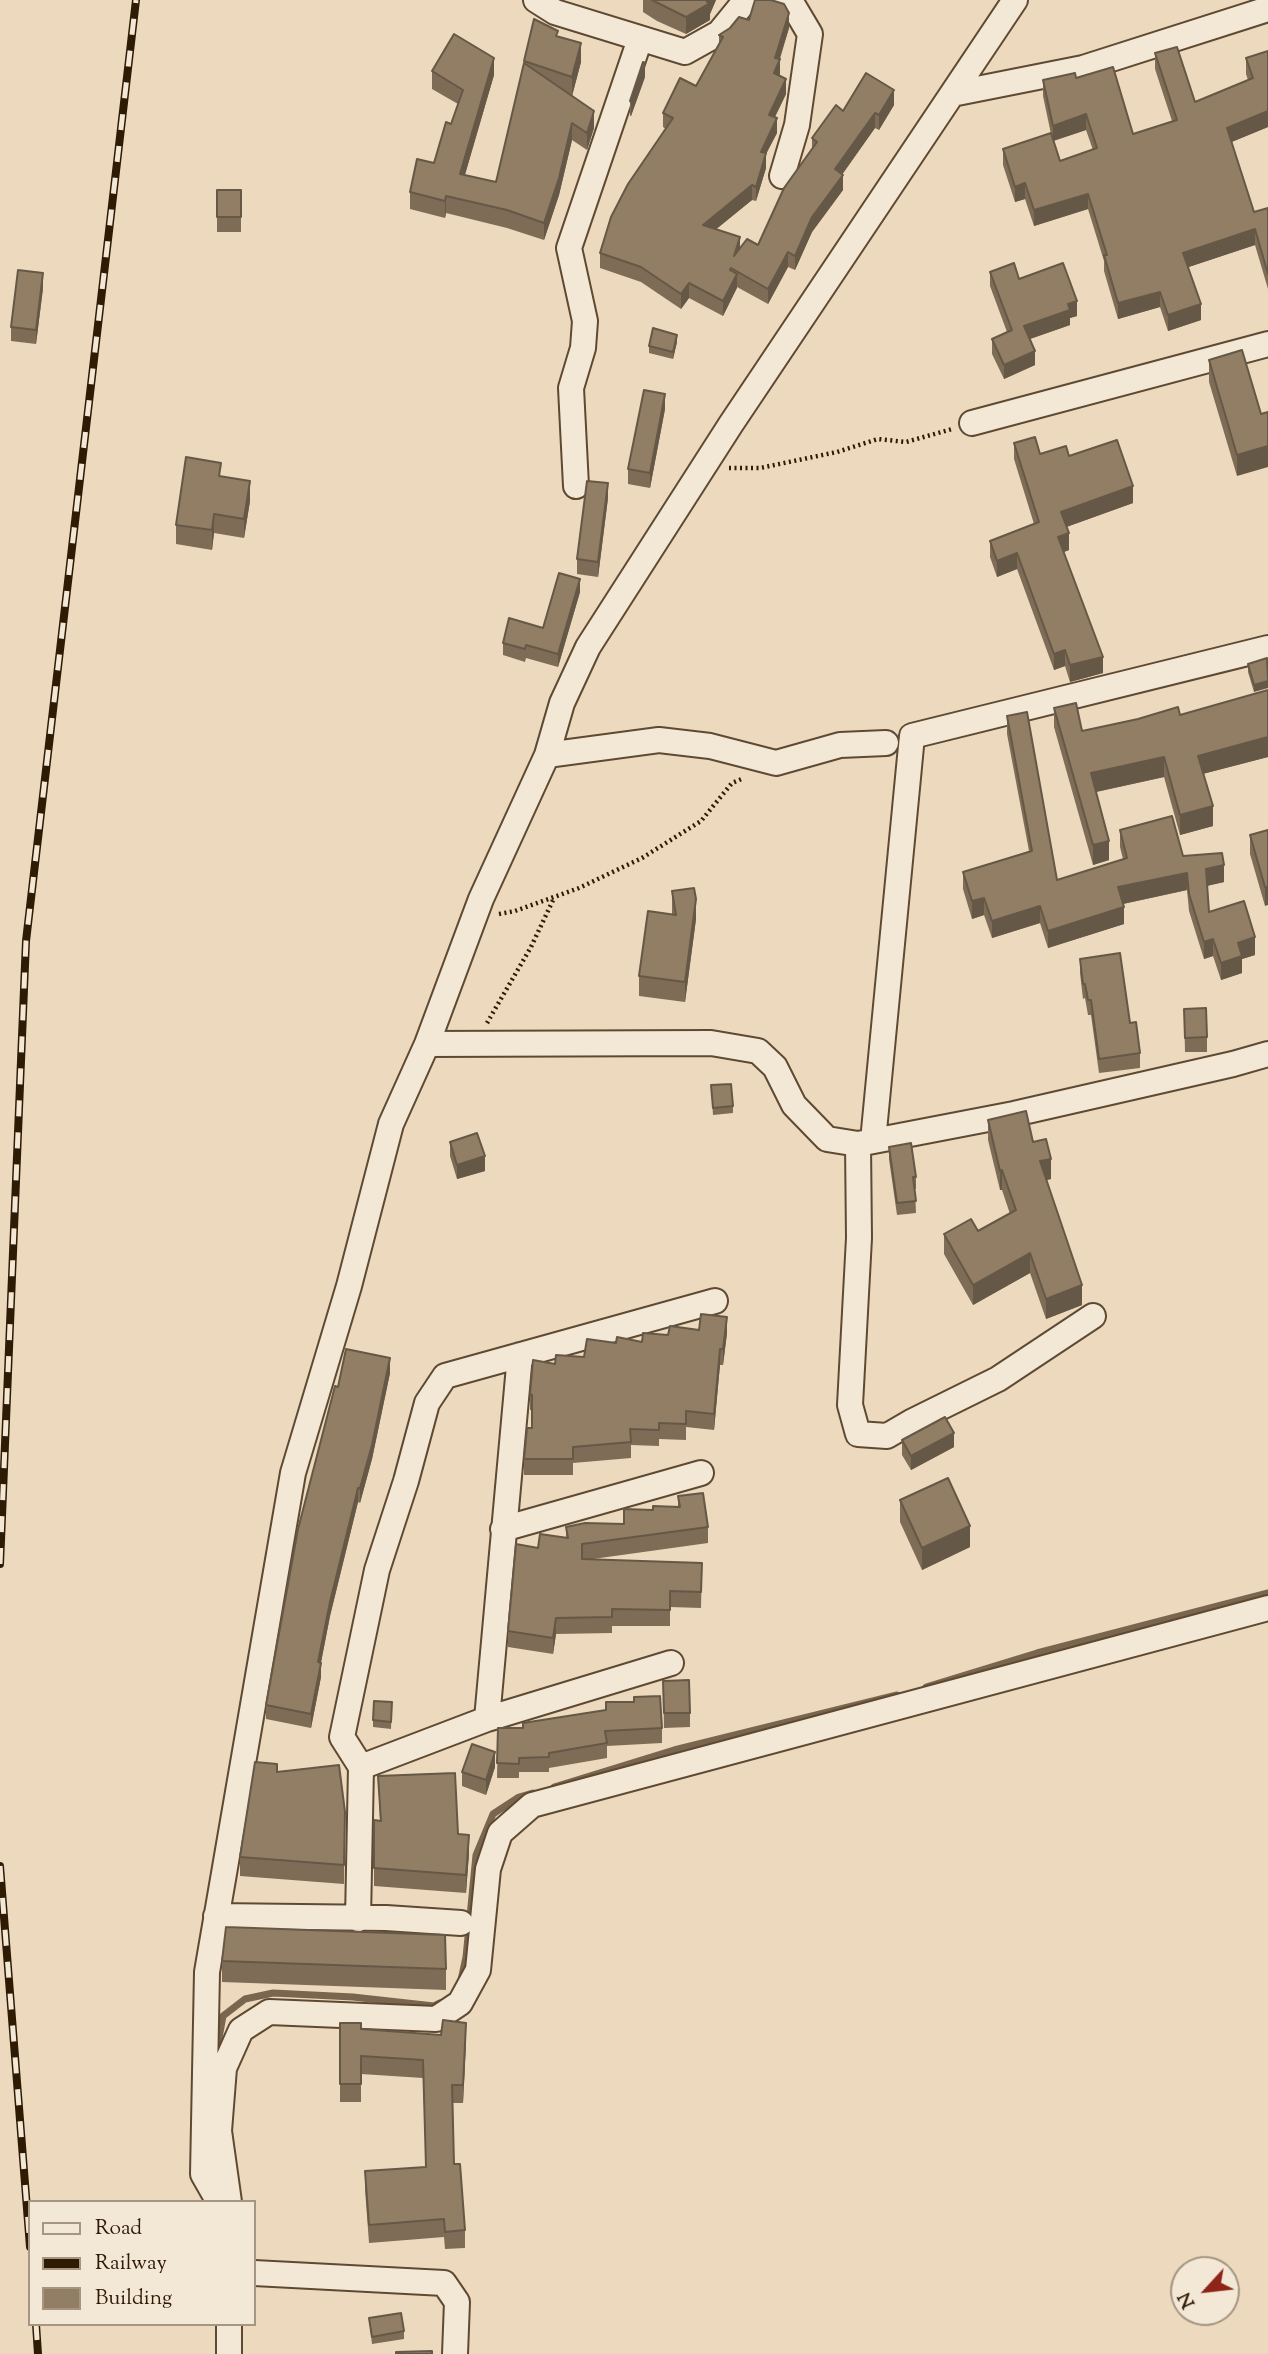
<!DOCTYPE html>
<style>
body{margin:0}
#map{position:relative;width:1268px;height:2354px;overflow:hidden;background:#eddabe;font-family:"Sorts Mill Goudy",serif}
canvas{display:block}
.legend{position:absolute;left:28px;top:2200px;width:228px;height:126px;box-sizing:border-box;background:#f3e7d5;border:2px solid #a59581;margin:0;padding:9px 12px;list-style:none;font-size:21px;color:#2f1a04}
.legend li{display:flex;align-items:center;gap:14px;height:35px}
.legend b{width:35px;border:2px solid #a59581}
.north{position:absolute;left:1170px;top:2256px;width:70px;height:70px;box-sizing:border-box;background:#f3e7d5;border:2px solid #a59581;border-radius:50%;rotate:243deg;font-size:19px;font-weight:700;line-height:28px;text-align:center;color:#2f1a04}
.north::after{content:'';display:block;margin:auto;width:24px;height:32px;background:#8f2418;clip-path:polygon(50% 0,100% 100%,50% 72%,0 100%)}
</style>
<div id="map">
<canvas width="1268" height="2354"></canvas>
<ul class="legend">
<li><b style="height:9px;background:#f3e7d5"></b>Road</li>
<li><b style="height:9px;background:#2f1a04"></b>Railway</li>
<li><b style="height:19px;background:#927e65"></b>Building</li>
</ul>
<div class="north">N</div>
</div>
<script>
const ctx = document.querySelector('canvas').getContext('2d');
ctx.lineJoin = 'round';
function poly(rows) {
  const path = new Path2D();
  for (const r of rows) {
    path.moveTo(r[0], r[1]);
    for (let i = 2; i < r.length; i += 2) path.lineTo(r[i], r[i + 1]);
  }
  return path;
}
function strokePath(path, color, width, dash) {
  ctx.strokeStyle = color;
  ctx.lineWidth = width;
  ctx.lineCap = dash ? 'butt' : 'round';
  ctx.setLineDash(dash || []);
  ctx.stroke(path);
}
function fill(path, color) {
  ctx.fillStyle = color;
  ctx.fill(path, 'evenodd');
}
const stream = poly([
 [926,1687,1037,1653,1268,1593],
 [554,1787,674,1750,897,1695],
 [461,1980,466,1957,476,1855,493,1814,519,1797,533,1793],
 [216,2055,223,2016,245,1999,273,1993,353,1997,434,2006,440,2003]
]);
const path = poly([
 [729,468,760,468,837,452,878,439,906,442,952,429],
 [499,914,515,911,579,888,642,858,701,821,732,783,744,778],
 [487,1023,531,947,554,898]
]);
const minor = poly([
 [536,0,555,12,685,52,719,33,746,0],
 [779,0,794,7,810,34,797,125,782,176],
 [952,94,1083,68,1268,9],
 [972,423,1268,344],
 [576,486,571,388,583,348,585,321,569,248,640,39],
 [547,755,659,740,710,746,776,763,840,745,886,743],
 [427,1044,711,1043,758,1051,775,1067,794,1105,827,1139,858,1144,1014,1114,1233,1064,1268,1054],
 [873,1141,912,736,1268,648],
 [858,1144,859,1238,850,1405,858,1434,887,1436,911,1422,998,1379,1093,1316],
 [503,1529,701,1473],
 [487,1719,520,1355],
 [361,1767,487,1719,671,1663],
 [216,1916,386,1918,461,1923],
 [358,1919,361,1767,342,1737,377,1570,406,1481,427,1403,445,1376,715,1301],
 [219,2202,203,2174,207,1972,293,1473,349,1286,391,1124,427,1044,481,899,547,755,562,703,588,647,731,424,1015,0],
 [229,2202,219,2131,224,2068,241,2030,269,2012,436,2019,460,2003,478,1970,488,1869,500,1833,532,1805,1268,1608],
 [254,2273,444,2283,457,2302,455,2354],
 [229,2354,229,2324]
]);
const rail = poly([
 [0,1564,26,941,136,0],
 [0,1866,30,2247],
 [36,2324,38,2354]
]);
const wall = poly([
 [643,0,716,0,710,14,710,20,686,34,657,21,643,12],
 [749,20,789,28,780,59,779,76,786,94,775,117,777,133,766,154,766,168,756,201,752,200,716,229,740,248,758,245,812,149,812,138,843,111,894,105,879,130,875,128,842,175,843,190,812,232,795,270,788,267,768,304,737,287,723,316,689,298,681,309,641,282,600,268,600,253,666,129,663,127,663,113,696,86,719,44,719,35],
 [558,37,581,62,572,96,594,128,587,150,572,140,559,195,544,240,507,228,446,213,445,218,410,209,410,192,434,163,451,124,458,104,432,89,432,71,494,75,465,175,496,182,524,61],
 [1268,51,1268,127,1231,142,1254,212,1268,208,1268,289,1255,245,1188,267,1201,320,1168,331,1160,307,1118,319,1104,271,1104,261,1088,209,1034,226,1025,199,1015,202,1003,165,1003,149,1051,134,1043,96,1043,80,1076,78,1133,134,1172,121,1155,69,1155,53,1195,102,1248,80,1246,74,1246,58],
 [1086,130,1093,150,1060,161,1053,141],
 [645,77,631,116,630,116,630,101],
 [217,190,241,190,241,232,217,232],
 [990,272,1019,279,1077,316,1070,318,1070,325,1030,339,1035,365,1004,379,992,354,992,339,1007,332,990,286],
 [43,288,36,344,11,341,11,327],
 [677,342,673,359,649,353,649,346],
 [1242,350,1237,476,1209,382,1209,360],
 [665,409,650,488,628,484,628,469],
 [1014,443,1040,454,1069,456,1133,503,1066,527,1069,550,1064,552,1103,673,1070,682,1065,666,1054,670,1017,569,997,577,990,557,990,541,1034,524,1014,459],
 [608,498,598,577,577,574,577,559],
 [250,501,244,538,214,533,212,550,176,544,176,525],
 [580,592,558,667,526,658,525,662,503,655,503,643,543,628],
 [1267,658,1254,692,1248,672,1248,664],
 [1054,708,1082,731,1180,715,1268,757,1203,774,1213,826,1180,835,1164,777,1096,792,1109,860,1093,865,1054,727],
 [1007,716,1057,880,1123,859,1120,847,1120,830,1183,856,1224,882,1207,886,1209,912,1255,955,1242,959,1242,973,1221,980,1213,956,1204,959,1189,911,1187,890,1123,904,1124,924,1048,948,1040,923,992,938,984,915,972,919,963,889,963,872,1029,851,1007,734],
 [1268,830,1265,906,1250,854,1250,835],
 [672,891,696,919,685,1002,639,996,639,976,672,914],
 [1080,959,1130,1023,1140,1053,1140,1068,1099,1073,1091,1015,1088,1015,1085,998,1083,999,1080,973],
 [1184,1009,1207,1037,1207,1052,1185,1052],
 [711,1085,733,1106,733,1113,713,1115],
 [988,1120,1033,1142,1051,1179,1047,1180,1082,1305,1046,1319,1030,1273,973,1305,944,1254,944,1234,978,1231,1010,1214,1002,1190,1000,1190,988,1140],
 [450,1142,485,1171,457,1179,450,1156],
 [889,1147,916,1177,916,1189,915,1189,916,1213,897,1215,889,1159],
 [727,1333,723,1365,720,1365,714,1430,686,1427,686,1440,659,1439,659,1446,631,1445,631,1458,573,1463,573,1475,524,1475,524,1459,532,1428,532,1410,530,1410,530,1394,555,1364,584,1357,616,1343,642,1342,668,1335],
 [390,1373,372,1459,360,1503,358,1502,330,1616,321,1663,321,1677,311,1728,266,1719,266,1705,338,1387],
 [902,1440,954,1447,911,1470,902,1455],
 [678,1496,708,1527,708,1543,593,1559,702,1563,701,1608,670,1607,670,1626,612,1626,612,1633,556,1634,553,1654,508,1647,508,1631,538,1548,566,1538,566,1527,624,1524,653,1510,678,1507],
 [900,1500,970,1547,922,1570,900,1522],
 [663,1681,690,1713,690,1727,664,1728],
 [392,1702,391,1729,373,1727,373,1720],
 [498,1728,662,1728,662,1743,607,1746,607,1758,549,1768,549,1772,519,1772,519,1778,497,1778],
 [495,1767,486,1795,462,1786,462,1772],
 [277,1772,345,1812,344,1884,240,1876,240,1857],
 [378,1776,458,1834,469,1853,466,1893,374,1886,374,1820,380,1821],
 [222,1961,446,1969,446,1990,222,1982],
 [340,2023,361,2029,466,2041,463,2103,453,2103,454,2164,465,2230,465,2248,445,2249,444,2237,369,2243,365,2189,365,2171,426,2167,423,2078,361,2074,361,2102,340,2102],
 [369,2318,404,2331,404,2339,372,2344]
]);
const shadedWall = poly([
 [708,0,716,0,710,14,710,20,686,34,686,17],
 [789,13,789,28,778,63,780,59,780,74,774,88,775,58],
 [581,43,581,62,572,96,572,77],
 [494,58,494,75,460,191,460,174],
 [645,63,645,77,631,116,631,102],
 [786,79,786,94,769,129,769,115],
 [894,90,894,105,879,130,879,115],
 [594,111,594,128,587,150,587,133],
 [1268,111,1268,127,1227,144,1227,128],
 [875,113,875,128,835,184,835,169],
 [1086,114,1086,130,1053,141,1053,126],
 [777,118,777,133,766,154,766,168,756,201,756,187,761,152],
 [572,123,572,140,559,195,544,240,544,223],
 [843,175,843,190,812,232,795,270,795,256,812,217],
 [1025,183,1025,199,1015,202,1015,187],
 [752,185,752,200,703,240,703,225],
 [1088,194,1088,209,1034,226,1034,210],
 [446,196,446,213,445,218,445,201],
 [1255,229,1255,245,1183,269,1183,253],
 [740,237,740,252,734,271,734,256],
 [788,252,788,267,768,304,768,289],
 [43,273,43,288,36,344,36,330],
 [737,274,737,288,723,316,723,301],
 [689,283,689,298,681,309,681,294],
 [1160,292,1160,307,1118,319,1118,303],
 [1077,301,1077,316,1070,318,1070,325,1024,341,1024,326,1068,304],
 [1201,304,1201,320,1168,331,1168,315],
 [677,335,677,342,673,359,673,352],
 [1035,351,1035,365,1004,379,1004,365],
 [665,394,665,409,650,488,650,473],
 [1268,446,1268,467,1237,476,1237,455],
 [250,481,250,501,244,538,244,519],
 [608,483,608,498,598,577,598,562],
 [1133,486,1133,503,1061,529,1061,512],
 [214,514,214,533,212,550,212,530],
 [1069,533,1069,550,1058,554,1058,537],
 [1017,553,1017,569,997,577,997,561],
 [580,579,580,592,558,667,558,654],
 [1065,650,1065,666,1054,670,1054,654],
 [1103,657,1103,673,1070,682,1070,665],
 [1268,681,1268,688,1254,692,1254,685],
 [1268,737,1268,757,1198,775,1198,756],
 [1164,757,1164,777,1091,793,1091,773],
 [1213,806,1213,826,1180,835,1180,815],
 [1109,841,1109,860,1093,865,1093,845],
 [1224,865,1224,882,1206,886,1206,869],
 [1187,873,1187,890,1118,905,1118,887],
 [1265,887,1268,887,1268,905,1265,906],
 [984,898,984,915,972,919,972,901],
 [696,899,696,919,685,1002,685,982],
 [1040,906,1040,923,992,938,992,921],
 [1124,907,1124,924,1048,948,1048,931],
 [1255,937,1255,955,1242,959,1242,973,1221,980,1221,963,1238,943],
 [1213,939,1213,956,1204,959,1204,942],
 [485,1156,485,1171,457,1179,457,1165],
 [1051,1159,1051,1179,1040,1181,1040,1161],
 [1002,1170,1002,1190,1000,1190,1000,1171],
 [1030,1253,1030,1273,973,1305,973,1285],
 [1082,1285,1082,1305,1046,1319,1046,1299],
 [727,1317,727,1333,723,1365,723,1349],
 [720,1349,720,1365,714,1430,714,1414],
 [390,1358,390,1373,372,1459,360,1503,360,1488],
 [954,1433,954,1447,911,1470,911,1456],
 [358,1488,358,1502,330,1616,318,1677,318,1662,330,1602],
 [970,1526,970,1547,922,1570,922,1548],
 [556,1618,556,1634,553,1654,553,1638],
 [321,1663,321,1677,311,1728,311,1714],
 [495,1752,495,1767,486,1795,486,1780],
 [469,1835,469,1853,466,1893,466,1875],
 [466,2023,466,2041,463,2103,463,2085]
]);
const building = poly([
 [652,0,708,0,707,2,710,3,686,17,652,0],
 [755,0,771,0,784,4,789,13,775,58,780,59,774,73,786,79,769,115,777,118,761,152,766,153,756,187,752,185,703,225,740,237,734,256,747,239,758,245,784,188,817,142,812,138,836,105,843,111,866,73,894,90,879,115,875,113,835,169,843,175,812,217,795,256,788,252,768,289,731,268,730,270,737,274,723,301,689,283,681,294,641,267,600,253,611,217,628,184,673,118,663,113,680,78,696,86,723,37,719,35,730,28,739,17,749,20,755,0],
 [534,19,558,31,556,36,581,43,572,77,524,61,534,19],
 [454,34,494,58,460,174,496,182,524,63,594,111,587,133,572,123,559,178,544,223,507,210,446,196,445,201,410,192,417,159,434,163,446,122,451,124,463,90,432,71,454,34],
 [1177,47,1195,102,1253,78,1246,58,1268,51,1268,111,1227,128,1254,212,1268,208,1268,274,1255,229,1183,253,1201,304,1168,315,1160,292,1118,303,1104,255,1107,255,1088,194,1034,210,1025,183,1015,187,1003,149,1051,133,1060,161,1097,148,1086,114,1053,126,1043,80,1075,73,1076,78,1113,67,1133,134,1177,120,1155,53,1177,47],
 [643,62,645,63,631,102,630,101,643,62],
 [217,190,241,190,241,217,217,217,217,190],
 [1014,263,1019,279,1063,263,1077,301,1068,304,1070,310,1024,326,1035,351,1004,365,992,339,1012,330,990,272,1014,263],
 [18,270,43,273,36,330,11,327,18,270],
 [653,328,677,335,673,352,649,346,653,328],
 [1242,350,1261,414,1268,412,1268,446,1237,455,1209,360,1242,350],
 [644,390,665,394,650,473,628,469,644,390],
 [1035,437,1040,454,1066,446,1069,456,1117,440,1133,486,1061,512,1069,533,1058,537,1103,657,1070,665,1065,650,1054,654,1017,553,997,561,990,541,1039,522,1014,443,1035,437],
 [186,457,221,463,219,476,250,481,244,519,214,514,212,530,176,525,186,457],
 [587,481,608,483,598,562,577,559,587,481],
 [559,573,580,579,558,654,526,645,525,649,503,643,509,618,543,628,559,573],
 [1267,658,1268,681,1254,685,1248,664,1267,658],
 [1268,690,1268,737,1198,756,1213,806,1180,815,1164,757,1091,773,1109,841,1093,845,1054,708,1076,703,1082,731,1138,719,1178,707,1180,715,1268,690],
 [1027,712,1057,880,1127,858,1120,830,1172,816,1183,856,1222,853,1224,865,1206,869,1209,912,1244,901,1255,937,1238,943,1242,956,1221,963,1213,939,1204,942,1189,894,1187,873,1118,887,1124,907,1048,931,1040,906,992,921,984,898,972,901,963,872,1032,851,1007,716,1027,712],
 [1268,830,1268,887,1265,887,1250,835,1268,830],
 [694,888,696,899,685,982,639,976,648,911,676,915,672,891,694,888],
 [1120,953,1130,1023,1136,1022,1140,1053,1099,1059,1091,1000,1088,1000,1085,984,1083,984,1080,959,1120,953],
 [1206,1008,1207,1037,1185,1038,1184,1009,1206,1008],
 [731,1084,733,1106,713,1108,711,1085,731,1084],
 [1026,1111,1033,1142,1046,1139,1051,1159,1040,1161,1082,1285,1046,1299,1030,1253,973,1285,944,1234,971,1219,978,1231,1016,1210,1002,1170,1000,1171,988,1120,1026,1111],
 [477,1133,485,1156,457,1165,450,1142,477,1133],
 [911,1143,916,1177,913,1177,916,1201,897,1203,889,1147,911,1143],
 [701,1314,727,1317,723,1349,720,1349,714,1414,686,1411,686,1424,659,1423,659,1430,630,1429,631,1442,573,1447,573,1459,524,1459,527,1428,532,1428,532,1395,530,1394,533,1360,555,1364,556,1355,584,1357,587,1339,616,1343,617,1337,642,1342,643,1333,668,1335,670,1326,699,1330,701,1314],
 [346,1349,390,1358,372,1445,360,1488,358,1488,330,1602,318,1662,321,1663,311,1714,266,1705,298,1529,335,1386,338,1387,346,1349],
 [945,1417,954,1433,911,1456,902,1440,945,1417],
 [948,1478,970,1526,922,1548,900,1500,948,1478],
 [703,1493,708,1527,582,1544,582,1559,702,1563,701,1592,670,1591,670,1610,612,1609,612,1617,556,1618,553,1638,508,1631,516,1544,538,1548,540,1534,568,1538,566,1527,585,1523,624,1524,624,1509,653,1510,653,1506,680,1507,678,1496,703,1493],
 [689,1680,690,1713,664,1713,663,1681,689,1680],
 [660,1696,662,1728,605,1731,607,1743,549,1753,549,1757,519,1758,519,1764,497,1763,498,1728,523,1728,523,1723,606,1710,606,1702,634,1702,634,1697,660,1696],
 [374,1701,392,1702,391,1722,373,1720,374,1701],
 [472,1744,495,1752,486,1780,462,1772,472,1744],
 [255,1762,277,1764,277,1772,339,1765,345,1812,344,1865,240,1857,255,1762],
 [455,1773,458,1834,469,1835,466,1875,374,1868,374,1820,381,1821,378,1776,455,1773],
 [226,1927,445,1935,446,1969,222,1961,226,1927],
 [443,2020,466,2023,463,2085,452,2085,454,2164,460,2164,465,2230,445,2232,444,2219,369,2225,365,2171,426,2167,423,2060,361,2056,361,2084,340,2084,340,2023,361,2023,361,2029,441,2035,443,2020],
 [401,2313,404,2331,372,2337,369,2318,401,2313],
 [432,2351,432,2354,396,2354,396,2352,432,2351]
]);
strokePath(stream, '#7a664e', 7);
strokePath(minor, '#5e4a32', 28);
strokePath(path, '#2f1a04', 4.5, [2, 3.5]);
strokePath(minor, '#f3e7d5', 24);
strokePath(rail, '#2f1a04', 8);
strokePath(rail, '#f3e7d5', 5, [16]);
fill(wall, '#7e6c57');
fill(shadedWall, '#665847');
fill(building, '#927e65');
strokePath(building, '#665847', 2);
</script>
